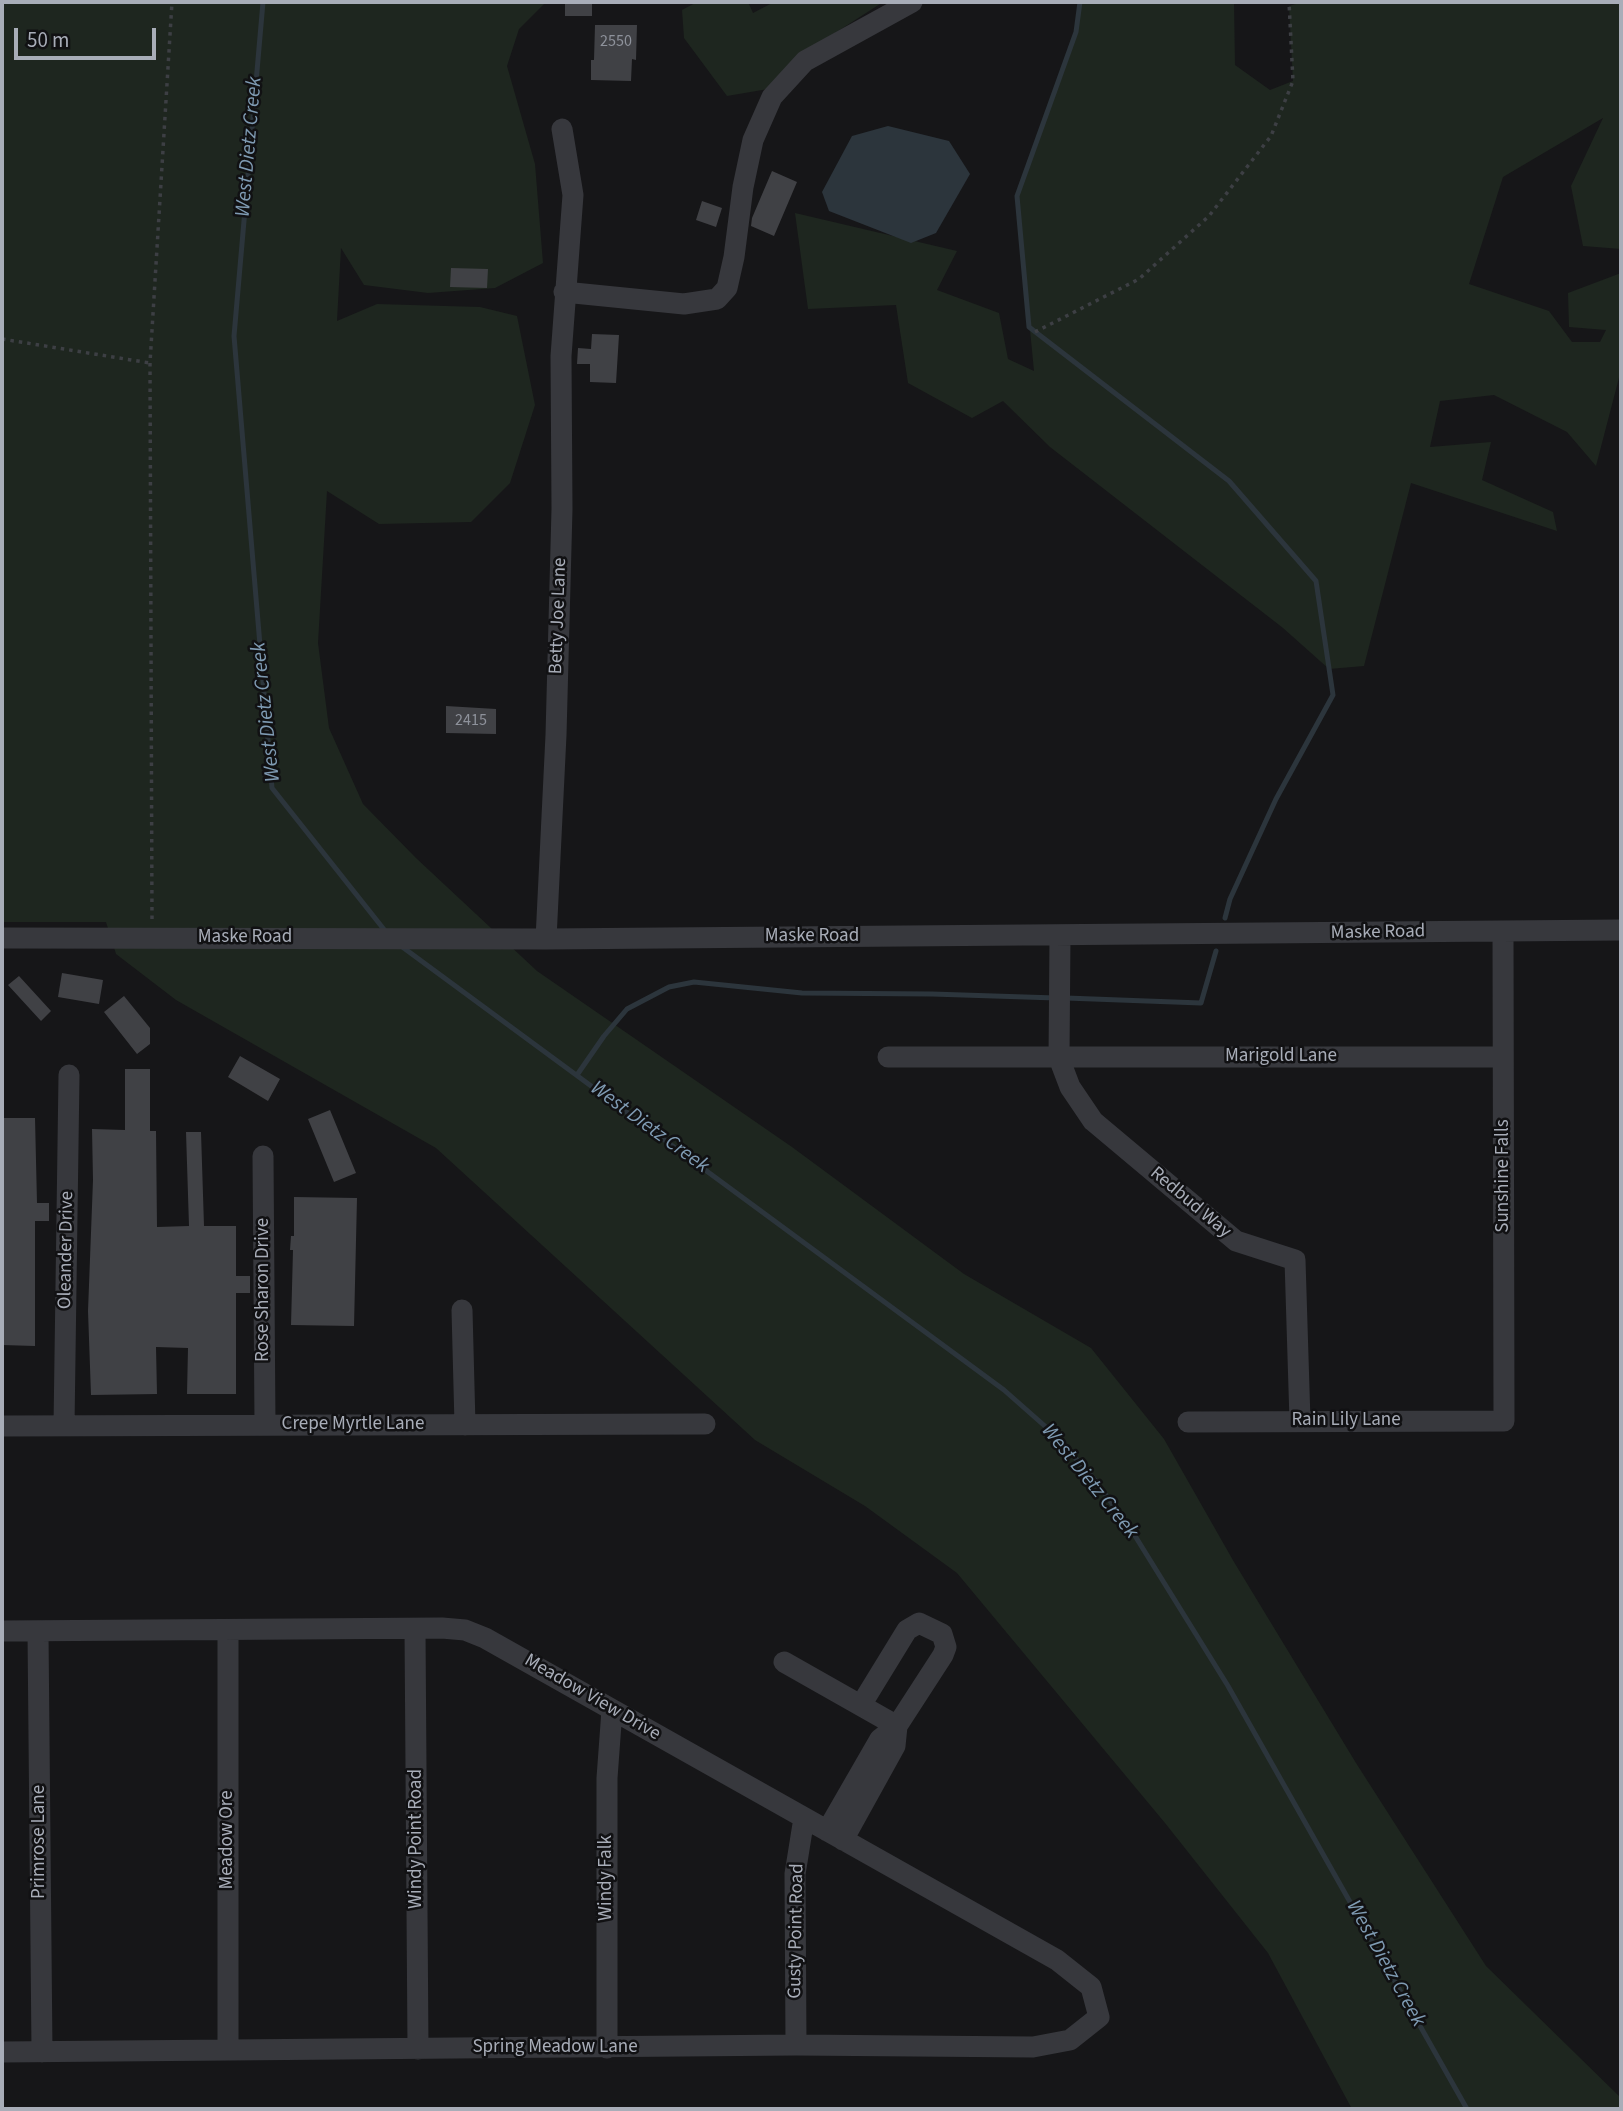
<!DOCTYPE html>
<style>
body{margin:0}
#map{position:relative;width:1623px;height:2111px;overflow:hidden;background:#161618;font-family:"Source Sans 3",sans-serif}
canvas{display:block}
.frame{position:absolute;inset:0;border:4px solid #a8adb8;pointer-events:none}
.scale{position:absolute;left:14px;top:28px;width:142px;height:32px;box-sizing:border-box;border:4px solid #a8adb8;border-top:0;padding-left:9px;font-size:21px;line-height:24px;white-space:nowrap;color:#a8adb8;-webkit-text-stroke:5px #111113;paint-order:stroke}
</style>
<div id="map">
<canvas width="1623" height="2111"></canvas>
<div class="frame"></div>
<div class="scale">50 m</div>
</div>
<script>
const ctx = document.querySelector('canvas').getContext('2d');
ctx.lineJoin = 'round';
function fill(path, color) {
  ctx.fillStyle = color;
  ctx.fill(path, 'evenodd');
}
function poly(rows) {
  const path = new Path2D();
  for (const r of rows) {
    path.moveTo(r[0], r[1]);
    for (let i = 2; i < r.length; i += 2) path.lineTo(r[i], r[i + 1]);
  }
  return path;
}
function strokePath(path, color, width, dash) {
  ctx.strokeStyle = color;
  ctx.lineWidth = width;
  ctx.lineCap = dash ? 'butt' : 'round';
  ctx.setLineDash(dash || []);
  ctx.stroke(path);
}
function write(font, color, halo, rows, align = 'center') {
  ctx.font = font + ' "Source Sans 3",sans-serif';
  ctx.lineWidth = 5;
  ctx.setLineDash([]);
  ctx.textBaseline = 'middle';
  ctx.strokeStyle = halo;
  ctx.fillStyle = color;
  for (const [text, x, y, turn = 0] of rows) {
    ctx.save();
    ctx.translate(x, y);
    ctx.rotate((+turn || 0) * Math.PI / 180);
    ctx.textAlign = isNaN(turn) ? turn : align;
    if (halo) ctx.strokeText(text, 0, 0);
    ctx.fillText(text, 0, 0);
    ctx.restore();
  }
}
const green = poly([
 [2,2,546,2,519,29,507,66,535,164,543,263,495,288,428,293,364,285,341,248,337,321,377,304,480,307,517,316,535,405,510,483,471,522,379,524,327,491,318,643,329,728,363,804,416,858,537,971,792,1147,964,1274,1091,1348,1164,1439,1234,1562,1356,1763,1486,1966,1621,2098,1621,2109,1352,2109,1268,1953,1165,1823,957,1573,865,1506,755,1440,436,1148,176,1000,116,954,106,922,2,922],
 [697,2,748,2,753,13,774,2,883,2,801,55,774,88,727,96,684,38,682,10],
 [1080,2,1234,2,1235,65,1270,90,1293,81,1289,6,1302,2,1621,2,1621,249,1583,246,1571,186,1603,118,1503,177,1469,284,1549,311,1572,342,1600,342,1606,330,1569,327,1568,293,1621,273,1621,370,1596,466,1567,432,1494,395,1440,401,1430,447,1491,442,1482,480,1553,512,1557,531,1411,483,1364,666,1329,669,1283,628,1050,447,1003,401,972,418,908,383,896,305,808,309,795,213,957,251,937,290,999,313,1008,359,1034,371,1017,196,1076,32]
]);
const water = poly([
 [888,126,949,141,970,174,936,233,911,243,829,211,822,192,852,136]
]);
const stream = poly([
 [263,2,234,336,272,788,386,932],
 [1080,2,1076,32,1017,196,1029,327,1229,481,1316,581,1333,695,1276,799,1230,899,1225,918],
 [401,946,1004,1390,1055,1435,1094,1479,1132,1531,1228,1686,1467,2109],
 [1066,998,1201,1003,1216,951],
 [577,1075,604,1036,627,1009,669,987,694,982,802,993,932,994,1056,998]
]);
const building = poly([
 [565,2,592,2,592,16,565,16],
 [595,25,637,25,636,60,632,59,631,81,591,80,591,60,594,60],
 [772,171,797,182,774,236,751,226,752,218],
 [702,201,722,208,716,227,696,220],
 [451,268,488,269,487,288,450,287],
 [592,334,619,335,616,383,590,382,590,364,577,364,578,348,591,349],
 [446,706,496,709,496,734,446,733],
 [62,973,103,980,99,1004,58,997],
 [19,976,51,1011,41,1021,8,985],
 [124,996,150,1028,150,1044,137,1054,104,1012],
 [240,1056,280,1079,268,1101,228,1077],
 [125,1069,150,1069,150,1131,156,1131,157,1227,189,1226,186,1132,201,1132,204,1226,236,1226,236,1276,250,1276,250,1293,236,1293,236,1394,187,1394,188,1348,156,1347,157,1394,91,1395,88,1311,93,1180,92,1129,125,1130],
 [330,1110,356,1173,334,1182,308,1119],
 [2,1118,35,1118,37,1203,49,1203,49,1221,35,1221,35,1346,2,1345],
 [294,1197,357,1198,354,1326,291,1325,293,1250,290,1250,291,1236,294,1236]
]);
const path = poly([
 [1035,332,1139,279,1209,216,1271,136,1293,81,1289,2],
 [2,339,150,363],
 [152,919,150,363,172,2]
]);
const minor = poly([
 [564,292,684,304,717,299,727,288,734,257,743,187,753,140,772,97,805,61,912,2],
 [1060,936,1059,1058,1070,1087,1093,1121,1236,1241,1295,1260,1300,1421],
 [2,938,546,939,1621,930],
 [546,939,556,735,562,509,561,356,573,195,562,129],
 [888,1057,1503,1057],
 [263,1156,265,1425],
 [462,1310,465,1425],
 [1188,1422,1504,1421,1503,932],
 [2,1426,705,1424],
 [64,1426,69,1075],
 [415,1629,418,2049],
 [2,1631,442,1628,465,1630,485,1638,1057,1960,1091,1987,1099,2017,1070,2040,1033,2047,796,2045,2,2052],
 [38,1632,42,2052],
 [784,1662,897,1726],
 [827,1831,880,1739,897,1726,943,1655,946,1647,942,1634,919,1623,907,1630,861,1705],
 [843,1840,895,1746,897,1726],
 [796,2045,795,1874,804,1818],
 [607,2048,607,1778,612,1710],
 [228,2049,228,1630]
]);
const numberNames = [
 ["2550",616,42],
 ["2415",471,721]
];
const streetNames = [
 ["Betty Joe Lane",559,616,-88],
 ["Maske Road",1378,933,-1],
 ["Maske Road",812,937],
 ["Maske Road",245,938],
 ["Marigold Lane",1281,1057],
 ["Sunshine Falls",1504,1176,-90],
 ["Redbud Way",1190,1203,40],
 ["Oleander Drive",67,1250,-89],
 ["Rose Sharon Drive",264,1290,-90],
 ["Rain Lily Lane",1346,1421],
 ["Crepe Myrtle Lane",353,1425],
 ["Meadow View Drive",592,1698,30],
 ["Windy Point Road",417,1839,-90],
 ["Meadow Ore",228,1840,-90],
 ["Primrose Lane",40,1842,-90],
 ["Windy Falk",607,1878,-90],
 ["Gusty Point Road",797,1931,-89],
 ["Spring Meadow Lane",555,2048]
];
const waterNames = [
 ["West Dietz Creek",250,147,-85],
 ["West Dietz Creek",267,712,-96],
 ["West Dietz Creek",649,1128,36],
 ["West Dietz Creek",1089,1482,51],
 ["West Dietz Creek",1385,1964,61]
];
fill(green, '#1e261f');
fill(water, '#2c353c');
strokePath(stream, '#2c353c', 5);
fill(building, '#404145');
strokePath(path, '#3d3f44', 3.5, [3.5, 5]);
strokePath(minor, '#37383d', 21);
write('16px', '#8e929b', null, numberNames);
write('19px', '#a8adb8', '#111113', streetNames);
write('italic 21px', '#7f9bb3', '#111113', waterNames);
</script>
